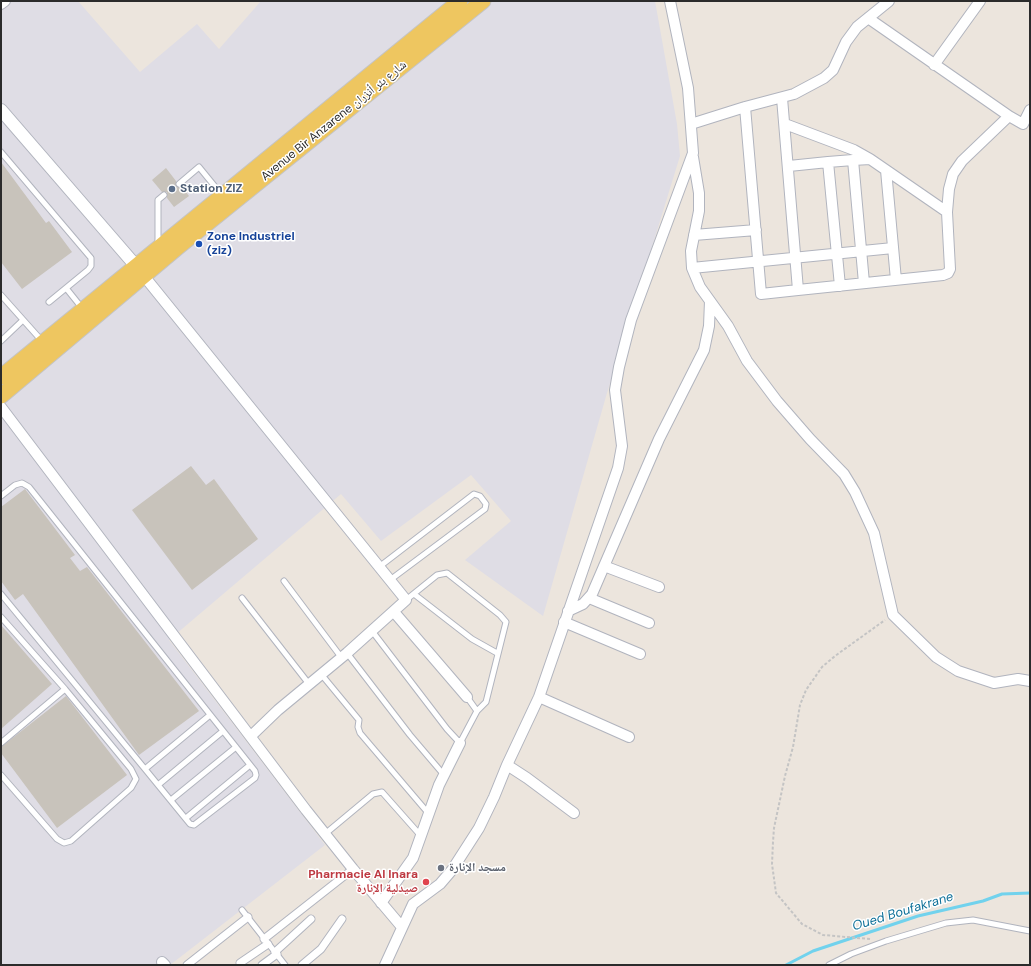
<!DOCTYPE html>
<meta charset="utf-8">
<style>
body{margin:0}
#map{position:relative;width:1031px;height:966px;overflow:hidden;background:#ece5dd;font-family:"DM Sans",sans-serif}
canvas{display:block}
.frame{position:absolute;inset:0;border:2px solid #2b2b2b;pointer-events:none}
</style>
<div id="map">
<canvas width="1031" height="966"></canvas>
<div class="frame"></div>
</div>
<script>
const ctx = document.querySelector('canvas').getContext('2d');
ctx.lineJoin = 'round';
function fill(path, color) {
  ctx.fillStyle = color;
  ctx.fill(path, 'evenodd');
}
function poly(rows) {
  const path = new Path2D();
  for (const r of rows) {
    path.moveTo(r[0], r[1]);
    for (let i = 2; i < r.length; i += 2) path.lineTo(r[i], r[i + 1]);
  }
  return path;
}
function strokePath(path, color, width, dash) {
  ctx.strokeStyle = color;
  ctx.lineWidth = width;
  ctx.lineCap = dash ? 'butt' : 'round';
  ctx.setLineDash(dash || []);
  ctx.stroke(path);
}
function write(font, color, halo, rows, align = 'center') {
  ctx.font = font + ' "DM Sans","Noto Naskh Arabic",sans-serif';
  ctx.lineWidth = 3;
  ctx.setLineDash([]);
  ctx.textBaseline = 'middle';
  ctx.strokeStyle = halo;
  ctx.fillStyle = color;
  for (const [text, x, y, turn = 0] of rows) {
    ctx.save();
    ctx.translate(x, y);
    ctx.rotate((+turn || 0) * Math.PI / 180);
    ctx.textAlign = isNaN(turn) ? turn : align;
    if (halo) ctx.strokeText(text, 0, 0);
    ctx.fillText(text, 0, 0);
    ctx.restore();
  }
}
const industrial = poly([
 [1,1,78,1,140,72,197,24,219,49,261,1,655,1,677,124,680,156,607,393,543,616,465,560,511,521,471,475,381,541,341,494,169,640,325,845,170,965,1,965]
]);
const stream = poly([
 [786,965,813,951,918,916,983,901,1002,894,1030,893]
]);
const building = poly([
 [1,162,46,223,49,221,72,252,22,289,1,262],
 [166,168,176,181,176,186,182,187,189,196,174,207,167,198,167,192,162,192,152,180],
 [191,466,206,485,214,479,258,539,192,590,132,510],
 [25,489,75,555,70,558,80,571,87,567,199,711,139,755,23,594,15,600,1,581,1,507],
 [1,625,52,684,1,729],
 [66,696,127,775,57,828,1,753,1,747]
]);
const path = poly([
 [870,939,823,935,802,924,776,893,772,864,773,842,774,828,785,776,793,747,800,705,806,690,822,667,835,656,885,620]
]);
const service = poly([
 [1,152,91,258,91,266,88,270,49,302],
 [179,184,199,167,221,194],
 [158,245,158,200,164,195],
 [66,288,82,308],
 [1,295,42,341],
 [1,341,23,320],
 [1,496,15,485,22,483,29,487,255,771,256,775,255,778,194,825,190,824,145,769,210,715],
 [379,567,474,494,480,496,486,504,485,509,390,580],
 [284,581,341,657],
 [1,594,145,769],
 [414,594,472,639,497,653],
 [242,598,309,684],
 [1,617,65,689,131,769,136,779,131,788,71,841,64,843,57,839,1,775],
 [372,631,447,729,460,743,477,711,486,702,506,622,500,615,447,573,437,575,406,600],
 [347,653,410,735,444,775],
 [321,674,359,720,358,727,360,733,429,814],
 [467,697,477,711],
 [1,743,65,689],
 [158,785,223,731],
 [171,800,236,747],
 [186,818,250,765],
 [325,834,373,794,382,792,421,836],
 [242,910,285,965],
 [829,965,851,954,886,941,946,923,973,920,1030,931]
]);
const pedestrian = poly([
 [264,939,353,869],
 [275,952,311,919],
 [240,963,268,944],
 [187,965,248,917],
 [262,965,277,954],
 [302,965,321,949,342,919]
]);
const minor = poly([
 [1,4,5,1],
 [934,65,980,1],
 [745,107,761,294,798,290,782,98],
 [1009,116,1023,124,1030,110],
 [691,124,745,107,794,94,824,78,833,70,846,42,857,27,889,1],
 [785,124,854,150,870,159],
 [693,157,699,193,699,211,691,251,692,268,700,287,728,326,747,361,777,401,810,439,844,474,855,492,874,533,893,615,936,657,958,671,994,683,1018,679,1030,681],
 [853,160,870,159,886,170,896,280],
 [828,162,853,160,864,283],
 [789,166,828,162,840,286],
 [886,170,947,212],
 [694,235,756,230],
 [692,268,893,248],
 [144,276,406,600,347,653,278,710,251,736],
 [798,290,943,275,948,273,950,269,947,212,949,189,953,174,962,161,1009,116,868,18],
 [1,407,306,810,353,869,401,926],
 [604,566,659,587],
 [589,598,649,623],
 [568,611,583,604,592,594,659,439,704,350,709,326,710,301],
 [394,612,467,697],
 [564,622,640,654],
 [539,697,629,737],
 [507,765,527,778,574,813],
 [381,903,413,858,439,785,460,743],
 [162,962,165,965],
 [385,965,413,904,440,884,452,870,479,828,494,797,507,765,539,697,618,468,622,446,615,390,619,367,631,320,693,153,688,88,670,1]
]);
const tertiary = poly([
 [1,110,142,273]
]);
const primary = poly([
 [1,377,460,1],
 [1,396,178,247,483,1]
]);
const markers = [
 [172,189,4,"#5c6f8a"],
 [199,244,4,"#1a4fb4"],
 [441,868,4,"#6b7280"],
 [426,882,4,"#e0444e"]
];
const streetNames = [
 ["Avenue Bir Anzarene شارع بئر أنزران",334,121,-39]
];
const serviceNames = [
 ["Station ZIZ",180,189]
];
const transitNames = [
 ["Zone Industriel",207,237],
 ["(ziz)",207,251]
];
const worshipNames = [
 ["مسجد الإنارة",449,868]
];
const healthNames = [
 ["Pharmacie Al Inara",418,875],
 ["صيدلية الإنارة",418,889]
];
const waterNames = [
 ["Oued Boufakrane",903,912,-17]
];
fill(industrial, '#dfdde5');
strokePath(stream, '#71d2ed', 3);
fill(building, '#c8c3bb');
strokePath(service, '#b1b4be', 7);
strokePath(pedestrian, '#b1b4be', 9);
strokePath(minor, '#b1b4be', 12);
strokePath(tertiary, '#b1b4be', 14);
strokePath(primary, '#c4c4c4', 17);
strokePath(path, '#c4c4c4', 2, [3, 2]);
strokePath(service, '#fff', 5);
strokePath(pedestrian, '#fff', 7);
strokePath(minor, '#fff', 10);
strokePath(tertiary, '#fff', 12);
strokePath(primary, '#eec660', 15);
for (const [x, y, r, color] of markers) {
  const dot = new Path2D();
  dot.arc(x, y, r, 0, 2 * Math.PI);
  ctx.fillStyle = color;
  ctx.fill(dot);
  strokePath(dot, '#fff', 1.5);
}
write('12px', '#2b2b2b', '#fff', streetNames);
write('bold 12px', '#4e5e75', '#fff', serviceNames, 'left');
write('bold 12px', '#164399', '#fff', transitNames, 'left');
write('bold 12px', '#5b616d', '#fff', worshipNames, 'left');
write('bold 12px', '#be3a42', '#fff', healthNames, 'right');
write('italic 13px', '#107199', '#fff', waterNames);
</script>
